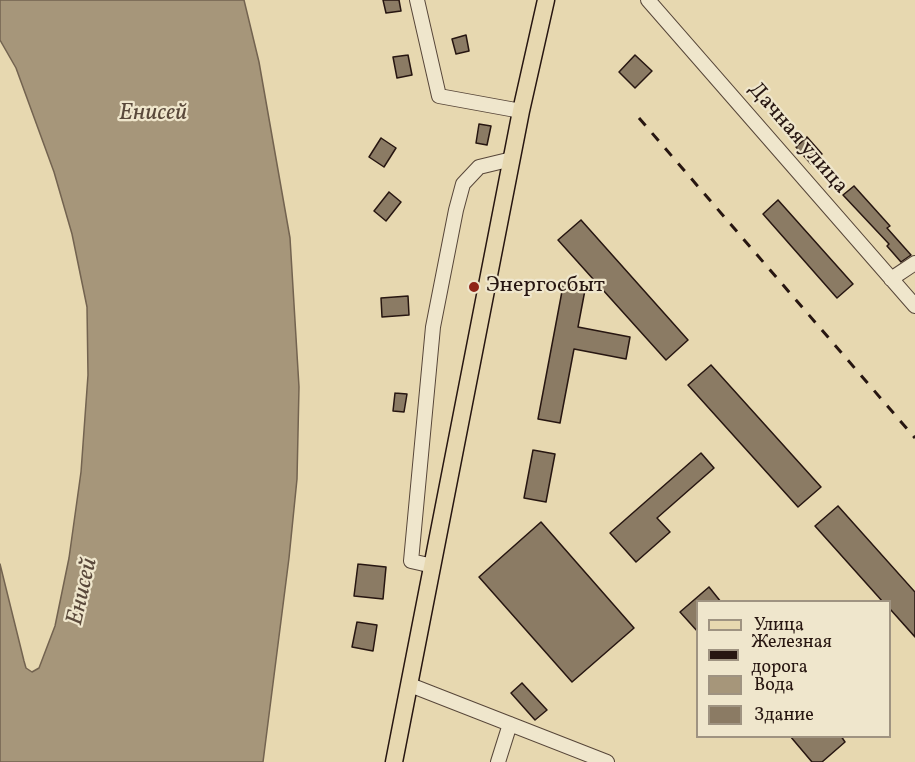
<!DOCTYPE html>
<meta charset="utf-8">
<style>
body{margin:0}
#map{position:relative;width:915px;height:762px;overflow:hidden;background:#e7d8b0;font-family:Vollkorn,serif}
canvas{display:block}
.legend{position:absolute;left:696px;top:600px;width:195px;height:138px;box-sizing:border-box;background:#efe6cc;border:2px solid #9f9381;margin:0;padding:8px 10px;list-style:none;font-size:18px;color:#271611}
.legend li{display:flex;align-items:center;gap:12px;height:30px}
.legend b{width:30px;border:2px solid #9f9381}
</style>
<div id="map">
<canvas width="915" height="762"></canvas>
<ul class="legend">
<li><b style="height:8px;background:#e7d8b0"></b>Улица</li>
<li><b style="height:8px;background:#271611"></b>Железная дорога</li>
<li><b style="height:16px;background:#a6967a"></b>Вода</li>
<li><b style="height:16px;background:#8b7b64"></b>Здание</li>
</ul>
</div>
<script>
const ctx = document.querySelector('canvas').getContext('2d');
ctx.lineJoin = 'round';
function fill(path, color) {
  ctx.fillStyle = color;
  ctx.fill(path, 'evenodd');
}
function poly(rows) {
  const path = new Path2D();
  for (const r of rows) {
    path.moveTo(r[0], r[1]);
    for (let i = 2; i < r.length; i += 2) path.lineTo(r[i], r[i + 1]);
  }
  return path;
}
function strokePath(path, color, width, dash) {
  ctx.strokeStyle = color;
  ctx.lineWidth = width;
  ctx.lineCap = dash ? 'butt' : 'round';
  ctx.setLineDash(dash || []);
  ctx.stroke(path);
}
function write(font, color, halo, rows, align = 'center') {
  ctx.font = font + ' Vollkorn,serif';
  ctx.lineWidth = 4.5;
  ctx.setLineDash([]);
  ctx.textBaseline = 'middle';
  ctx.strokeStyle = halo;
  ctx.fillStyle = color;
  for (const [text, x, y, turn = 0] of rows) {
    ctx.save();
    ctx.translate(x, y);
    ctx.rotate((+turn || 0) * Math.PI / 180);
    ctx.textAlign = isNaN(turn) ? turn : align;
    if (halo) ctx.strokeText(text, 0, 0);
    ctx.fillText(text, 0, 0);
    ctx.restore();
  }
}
const water = poly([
 [0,0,244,0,259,62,290,238,299,387,297,479,289,558,263,762,0,762,0,564,24,661,26,668,32,672,39,668,55,626,69,558,81,472,88,375,87,307,72,234,54,172,16,68,0,40,0,0]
]);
const building = poly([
 [383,0,399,0,401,11,386,13,383,0],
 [466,35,469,51,456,54,452,39,466,35],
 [408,55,412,75,397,78,393,57,408,55],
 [635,55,652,71,635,88,619,72,635,55],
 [479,124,491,126,487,145,476,143,479,124],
 [807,137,822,154,811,164,796,147,807,137],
 [381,138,396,148,384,167,369,157,381,138],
 [854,186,890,226,887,228,911,255,901,262,887,246,889,244,843,195,854,186],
 [389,192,401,202,386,221,374,211,389,192],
 [778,200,853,284,837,298,763,214,778,200],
 [581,220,688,340,666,360,558,240,581,220],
 [563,286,585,290,578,327,630,337,626,359,574,349,560,423,538,419,563,286],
 [408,296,409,315,382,317,381,298,408,296],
 [711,365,821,487,798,507,688,385,711,365],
 [395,393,407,394,404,412,393,411,395,393],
 [533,450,555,454,546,502,524,498,533,450],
 [701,453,714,468,657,518,670,532,636,562,610,533,701,453],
 [838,506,915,592,915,637,890,609,890,602,883,602,815,526,838,506],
 [541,522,634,628,572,682,479,577,541,522],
 [358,564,386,567,383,599,354,596,358,564],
 [709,587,721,602,698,602,698,632,680,612,709,587],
 [357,622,377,625,373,651,352,647,357,622],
 [522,683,547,710,535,720,511,693,522,683],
 [790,736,841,736,845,742,822,762,812,762,790,736]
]);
const minor = poly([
 [417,0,439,96,521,111],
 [648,0,915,306],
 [891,279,915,263],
 [433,566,411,561,433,327,456,210,463,184,479,167,512,159],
 [410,685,607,762],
 [498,762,510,724]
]);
const major = poly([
 [394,762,521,111,546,0]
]);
const rail = poly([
 [639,118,915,438]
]);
const markers = [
 [474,287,6,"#8f2418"]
];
const streetNames = [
 ["Дачная улица",797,139,49]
];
const poiNames = [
 ["Энергосбыт",486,287]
];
const waterNames = [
 ["Енисей",153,115],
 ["Енисей",84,592,-77]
];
fill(water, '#a6967a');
strokePath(water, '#736350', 1.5);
fill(building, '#8b7b64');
strokePath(building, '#271611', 1.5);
strokePath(minor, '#574639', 16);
strokePath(major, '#271611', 19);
strokePath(minor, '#efe6cc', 14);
strokePath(major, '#e7d8b0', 16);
strokePath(rail, '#271611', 3, [10, 10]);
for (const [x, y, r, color] of markers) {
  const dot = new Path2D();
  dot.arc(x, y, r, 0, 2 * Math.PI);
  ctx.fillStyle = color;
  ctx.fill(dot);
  strokePath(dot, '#efe6cc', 2);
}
write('22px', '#271611', '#efe6cc', streetNames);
write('22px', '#271611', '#efe6cc', poiNames, 'left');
write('italic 24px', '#5a493b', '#efe6cc', waterNames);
</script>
